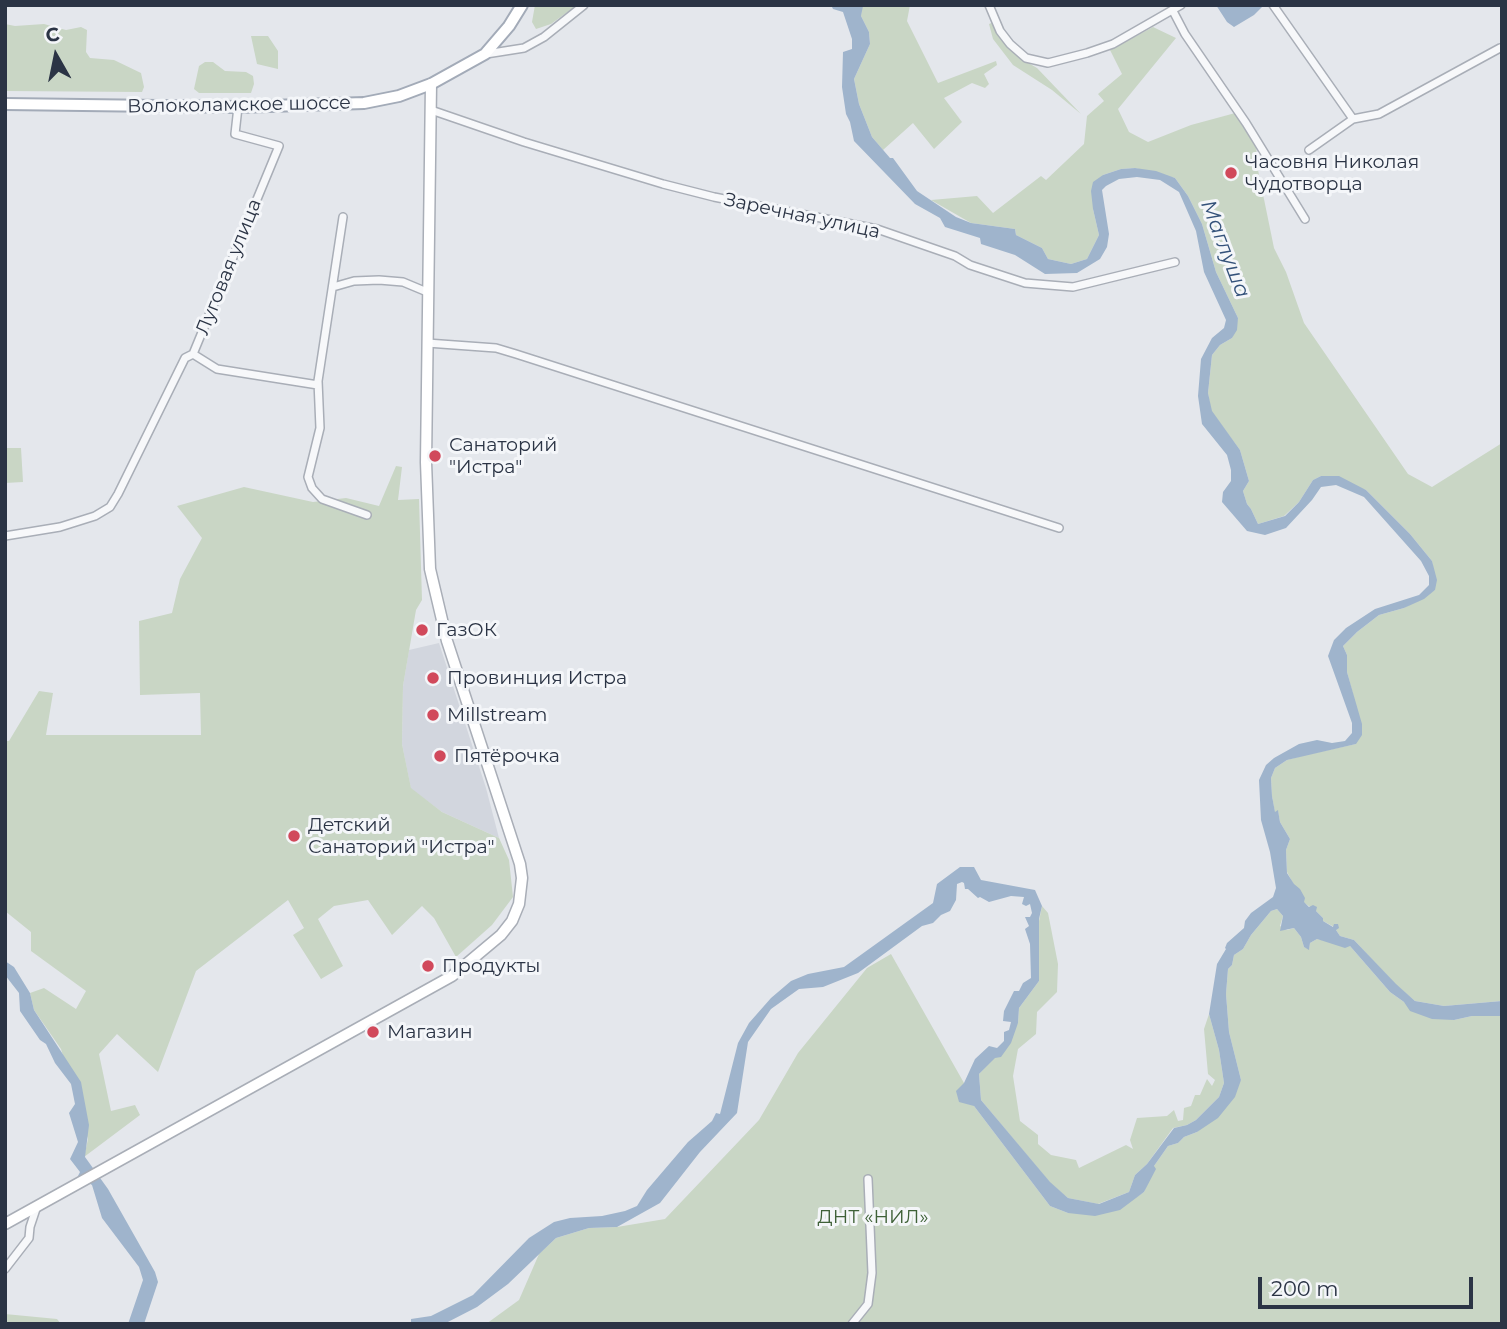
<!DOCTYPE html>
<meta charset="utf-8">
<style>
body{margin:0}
#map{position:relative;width:1507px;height:1329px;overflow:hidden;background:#e4e7ec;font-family:Montserrat,sans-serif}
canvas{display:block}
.frame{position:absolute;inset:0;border:7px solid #2b3445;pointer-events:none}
.north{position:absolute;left:21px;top:21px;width:70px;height:70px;-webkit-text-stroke:5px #f4f6f9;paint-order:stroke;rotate:351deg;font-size:19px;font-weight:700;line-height:28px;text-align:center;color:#2b3445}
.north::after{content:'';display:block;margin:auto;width:24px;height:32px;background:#2b3445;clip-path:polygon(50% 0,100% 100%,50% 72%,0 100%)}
.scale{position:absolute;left:1258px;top:1277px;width:215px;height:32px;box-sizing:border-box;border:4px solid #2b3445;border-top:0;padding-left:9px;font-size:21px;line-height:24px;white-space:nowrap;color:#2b3445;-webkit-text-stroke:5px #f4f6f9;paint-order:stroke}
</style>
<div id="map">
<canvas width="1507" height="1329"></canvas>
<div class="frame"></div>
<div class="north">С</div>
<div class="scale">200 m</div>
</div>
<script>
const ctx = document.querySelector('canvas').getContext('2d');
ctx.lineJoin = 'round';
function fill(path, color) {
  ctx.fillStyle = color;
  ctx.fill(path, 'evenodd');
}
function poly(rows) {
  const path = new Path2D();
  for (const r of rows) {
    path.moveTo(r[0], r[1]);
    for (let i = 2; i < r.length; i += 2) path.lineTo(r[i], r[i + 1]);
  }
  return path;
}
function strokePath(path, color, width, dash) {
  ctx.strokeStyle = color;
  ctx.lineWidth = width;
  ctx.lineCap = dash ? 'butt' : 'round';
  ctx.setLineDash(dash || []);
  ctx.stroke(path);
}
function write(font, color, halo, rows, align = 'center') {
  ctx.font = font + ' Montserrat,sans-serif';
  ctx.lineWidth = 6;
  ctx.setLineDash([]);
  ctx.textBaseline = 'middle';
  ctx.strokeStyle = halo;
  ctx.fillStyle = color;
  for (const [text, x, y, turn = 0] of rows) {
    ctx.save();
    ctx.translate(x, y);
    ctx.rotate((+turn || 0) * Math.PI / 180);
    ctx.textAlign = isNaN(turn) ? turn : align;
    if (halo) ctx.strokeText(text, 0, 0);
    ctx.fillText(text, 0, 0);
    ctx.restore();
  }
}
const built = poly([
 [439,643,486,788,499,838,442,812,411,789,402,744,403,686,409,650]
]);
const green = poly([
 [535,5,577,5,551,24,536,29,532,22],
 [862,5,885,5,887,7,910,5,907,21,938,83,996,61,997,65,984,74,989,84,985,88,972,83,944,98,962,122,934,149,913,123,883,150,872,137,859,104,854,79,870,44,869,32,861,16],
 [994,22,1025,61,1037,68,1081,114,1052,90,1013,65,993,39,989,24],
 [5,24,15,26,44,24,66,30,81,27,87,30,86,52,90,58,114,60,141,73,144,87,142,92,5,91],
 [1153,27,1176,38,1118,109,1129,132,1148,142,1191,125,1239,112,1256,140,1257,165,1274,248,1286,272,1304,323,1408,474,1432,487,1502,443,1502,1001,1444,1006,1415,1001,1396,985,1354,940,1340,936,1334,927,1323,921,1323,918,1316,911,1303,902,1287,872,1286,850,1290,839,1280,822,1278,811,1275,813,1272,796,1271,778,1275,768,1287,760,1305,755,1356,744,1353,694,1347,672,1347,655,1343,646,1357,632,1379,615,1404,608,1435,590,1432,561,1410,534,1366,490,1321,476,1313,480,1299,502,1284,516,1258,524,1251,509,1247,504,1243,491,1249,481,1240,450,1211,411,1208,393,1212,355,1220,345,1232,338,1238,318,1216,272,1202,224,1188,196,1175,178,1135,168,1121,169,1103,175,1093,209,1099,235,1087,259,1071,264,1048,259,1042,248,1016,235,1015,229,971,223,931,200,977,196,993,213,1041,176,1046,180,1084,144,1087,116,1104,101,1098,94,1122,74,1110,50],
 [251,36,268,36,278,51,278,69,257,64],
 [205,62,213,62,225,71,246,72,253,76,254,84,251,93,199,93,194,89,199,66],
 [5,448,21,448,23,482,5,483],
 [396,466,402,467,398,500,419,499,422,600,416,610,403,686,402,744,411,788,442,812,499,838,509,860,513,897,492,925,456,957,434,918,422,906,392,935,368,900,334,906,318,919,343,966,321,979,293,935,304,928,288,900,196,971,158,1072,117,1034,99,1054,111,1111,135,1105,140,1115,84,1157,88,1139,61,1049,34,1010,30,993,44,988,76,1009,86,991,31,951,31,932,5,911,5,741,9,741,39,691,53,693,46,735,201,735,200,693,140,695,139,621,172,613,180,579,202,538,177,506,244,487,313,502,346,498,379,506],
 [1042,906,1048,913,1058,964,1057,992,1037,1012,1036,1034,1018,1049,1013,1076,1020,1121,1038,1135,1038,1144,1051,1155,1076,1160,1079,1168,1126,1145,1133,1149,1130,1140,1137,1118,1167,1116,1174,1110,1178,1121,1183,1120,1184,1108,1191,1106,1195,1095,1200,1095,1207,1079,1212,1086,1215,1080,1208,1074,1204,1029,1209,1014,1219,1050,1224,1083,1219,1097,1196,1120,1187,1125,1173,1128,1147,1164,1135,1175,1129,1192,1098,1204,1068,1198,1051,1184,981,1100,979,1074,995,1057,1018,1023,1019,1008,1039,981,1039,921],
 [1277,909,1283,916,1280,926,1287,930,1294,928,1301,937,1304,947,1309,949,1310,943,1317,939,1350,946,1390,992,1404,1002,1454,1020,1472,1016,1502,1016,1502,1324,486,1324,519,1300,539,1254,556,1238,589,1228,617,1227,665,1219,759,1120,798,1053,867,968,891,954,964,1083,974,1106,1050,1206,1068,1213,1138,1196,1144,1192,1154,1166,1168,1146,1178,1143,1184,1137,1197,1132,1241,1080,1229,1032,1226,994,1228,969,1232,965,1234,955,1243,949,1251,935,1271,911],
 [5,1314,57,1319,61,1324,5,1324]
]);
const water = poly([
 [831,5,863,6,861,16,869,32,870,44,854,79,859,104,872,137,890,158,893,158,917,191,956,217,971,223,1015,229,1016,235,1042,248,1048,259,1071,264,1087,259,1099,235,1093,209,1091,191,1093,182,1103,175,1121,169,1135,168,1156,171,1175,178,1188,196,1202,224,1216,272,1238,318,1237,330,1232,338,1220,345,1212,355,1208,393,1212,411,1240,450,1249,481,1243,491,1247,504,1251,509,1258,524,1285,516,1299,502,1313,480,1321,476,1339,476,1366,490,1410,534,1432,561,1437,580,1435,590,1424,599,1404,608,1379,615,1357,632,1343,646,1347,655,1347,672,1362,724,1362,735,1356,744,1287,760,1275,768,1271,778,1272,796,1275,812,1278,810,1280,822,1290,839,1286,850,1287,873,1294,884,1300,889,1305,898,1304,902,1309,907,1313,905,1317,907,1316,911,1323,918,1323,921,1333,927,1334,924,1338,924,1339,928,1336,930,1340,936,1354,940,1396,984,1415,1001,1444,1006,1502,1001,1502,1016,1472,1016,1454,1020,1432,1019,1410,1011,1404,1002,1390,992,1350,946,1345,948,1317,939,1310,943,1309,950,1304,947,1301,937,1294,928,1280,931,1283,916,1277,909,1271,911,1251,935,1243,949,1234,955,1232,965,1228,969,1226,994,1229,1032,1241,1080,1235,1097,1218,1118,1197,1132,1184,1137,1178,1143,1168,1146,1154,1166,1156,1169,1144,1192,1120,1210,1095,1216,1068,1213,1050,1206,974,1106,959,1102,956,1091,964,1083,975,1059,989,1046,997,1048,1004,1041,1004,1032,1009,1030,1011,1022,1003,1021,1004,1011,1014,991,1019,991,1023,983,1031,978,1030,944,1025,929,1029,926,1025,917,1030,917,1032,913,1030,904,1026,906,1022,904,1024,897,1011,896,989,902,980,897,978,898,968,889,965,889,964,883,962,882,957,884,956,900,950,911,941,915,933,923,922,926,858,973,823,987,799,989,771,1009,748,1042,737,1113,700,1152,660,1203,617,1227,589,1228,556,1238,508,1284,477,1307,444,1324,411,1324,411,1319,431,1316,473,1295,529,1238,554,1222,570,1218,602,1216,625,1211,637,1206,647,1190,688,1142,712,1121,716,1113,720,1114,738,1043,749,1023,771,998,791,981,808,974,844,967,933,903,937,884,960,867,974,867,981,880,1035,890,1042,906,1039,919,1039,981,1019,1008,1018,1023,1011,1043,1001,1057,995,1058,979,1074,981,1100,1050,1182,1068,1198,1099,1204,1129,1192,1135,1175,1147,1164,1174,1128,1187,1125,1196,1120,1219,1097,1224,1083,1219,1050,1209,1014,1217,964,1226,949,1225,948,1227,943,1244,928,1245,921,1251,913,1273,897,1276,888,1270,852,1261,820,1259,780,1266,765,1274,758,1299,744,1317,740,1332,743,1345,741,1352,733,1352,723,1328,656,1334,640,1346,628,1375,609,1419,595,1429,585,1429,576,1421,561,1364,497,1336,485,1321,487,1312,500,1286,528,1265,535,1247,531,1222,502,1223,492,1231,481,1231,470,1227,455,1202,424,1198,396,1201,359,1212,338,1224,328,1226,320,1204,272,1196,231,1179,192,1160,180,1137,177,1119,179,1106,186,1102,190,1109,234,1107,247,1100,259,1077,273,1045,274,1015,255,981,244,980,238,945,227,940,218,915,204,854,141,850,122,846,114,842,87,843,52,852,49,852,39,843,12,833,9],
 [1216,5,1262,5,1262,7,1254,15,1234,27,1227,22],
 [5,961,14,967,30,993,34,1010,81,1082,89,1125,85,1157,108,1189,155,1272,158,1282,144,1324,128,1324,143,1280,139,1267,102,1218,92,1185,78,1176,80,1172,70,1159,78,1142,69,1113,75,1104,71,1084,55,1063,46,1044,40,1040,20,1011,19,993,5,975]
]);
const minor = poly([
 [989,5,1000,31,1010,44,1026,58,1048,63,1087,53,1113,44,1181,5],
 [1273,5,1353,119],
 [1173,11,1185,34,1246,123,1305,219],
 [486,54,524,48,544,37,584,5],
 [431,110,524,142,663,184,714,197,877,229,955,256,970,265,1025,283,1073,287,1175,262],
 [1309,150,1353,119,1379,114,1500,48],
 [343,217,318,381,320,428,308,477,312,488,322,499,367,515],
 [333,287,354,281,379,280,403,282,427,292],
 [427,343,496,348,516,354,1059,528],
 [193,354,217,369,318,385],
 [5,536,60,527,95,516,110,507,118,494,185,358,193,354,279,146,235,134,238,107],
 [5,1269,29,1238,30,1227,37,1206],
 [852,1324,868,1304,872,1273,868,1179]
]);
const secondary = poly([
 [5,1224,452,976,501,935,512,921,519,904,522,878,520,864,447,641,430,569,426,462,431,84]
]);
const primary = poly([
 [5,104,238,107,364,103,399,96,431,84,485,54,509,26,522,5]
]);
const markers = [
 [1231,173,7,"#d1495b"],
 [435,456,7,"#d1495b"],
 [422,630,7,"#d1495b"],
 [433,678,7,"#d1495b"],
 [433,715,7,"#d1495b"],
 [440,756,7,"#d1495b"],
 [294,836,7,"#d1495b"],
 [428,966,7,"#d1495b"],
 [373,1032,7,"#d1495b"]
];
const streetNames = [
 ["Волоколамское шоссе",239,105,-1],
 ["Заречная улица",802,216,12],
 ["Луговая улица",229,267,-68]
];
const poiNames = [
 ["Часовня Николая",1245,162],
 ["Чудотворца",1245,184],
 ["Санаторий",449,445],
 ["\"Истра\"",449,467],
 ["ГазОК",436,630],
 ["Провинция Истра",447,678],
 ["Millstream",447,715],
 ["Пятёрочка",454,756],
 ["Детский",308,825],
 ["Санаторий \"Истра\"",308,847],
 ["Продукты",442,966],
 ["Магазин",387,1032]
];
const parkNames = [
 ["ДНТ «НИЛ»",873,1217]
];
const waterNames = [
 ["Маглуша",1225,249,69]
];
fill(built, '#d2d6de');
fill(green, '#c9d6c5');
fill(water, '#9fb4cc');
strokePath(minor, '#a9aeb7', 10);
strokePath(secondary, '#a9aeb7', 13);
strokePath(primary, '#a3abb8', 14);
strokePath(minor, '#f7f8fa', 7);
strokePath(secondary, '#fff', 10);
strokePath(primary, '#fff', 10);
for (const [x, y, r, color] of markers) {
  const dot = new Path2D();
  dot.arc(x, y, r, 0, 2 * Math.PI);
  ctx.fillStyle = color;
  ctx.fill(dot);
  strokePath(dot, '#f4f6f9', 2.5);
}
write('19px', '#2b3445', '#f4f6f9', streetNames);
write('19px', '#2b3445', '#f4f6f9', poiNames, 'left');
write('19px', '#3f6138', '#f4f6f9', parkNames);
write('italic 21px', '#34527a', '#f4f6f9', waterNames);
</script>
